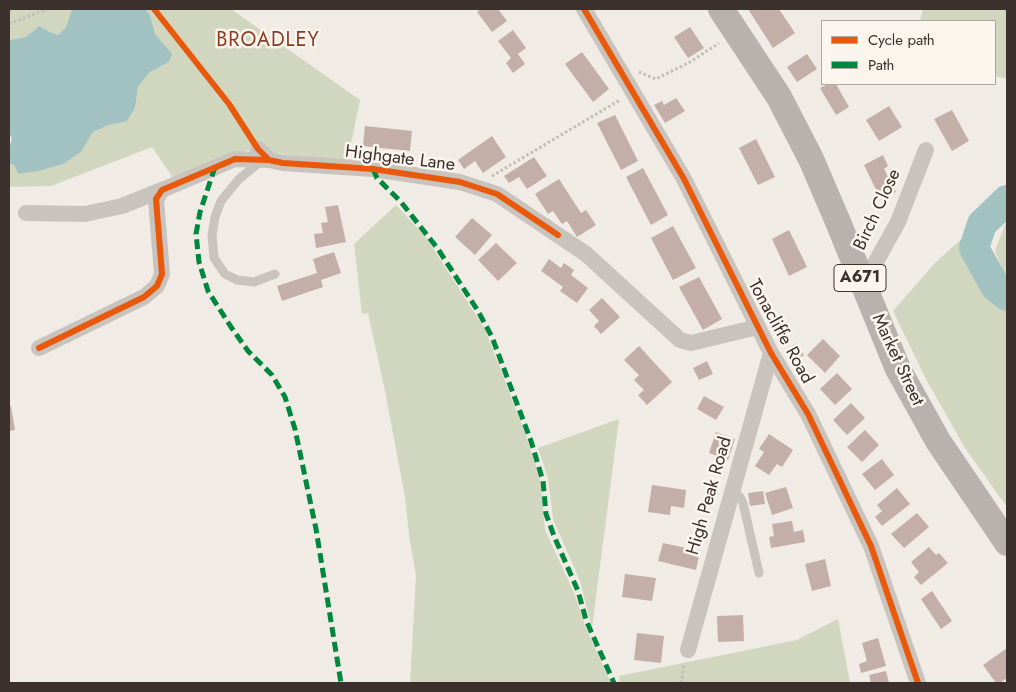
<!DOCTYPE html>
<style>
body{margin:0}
#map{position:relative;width:1016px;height:692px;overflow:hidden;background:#f0ebe5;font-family:Jost,sans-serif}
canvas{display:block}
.frame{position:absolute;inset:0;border:10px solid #3b302b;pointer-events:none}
.legend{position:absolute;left:821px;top:20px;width:175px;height:65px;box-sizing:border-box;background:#fbf5ee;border:1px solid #aea6a0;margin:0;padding:6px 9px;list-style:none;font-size:15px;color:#3b302b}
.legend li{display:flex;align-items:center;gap:10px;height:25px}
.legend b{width:25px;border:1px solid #aea6a0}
</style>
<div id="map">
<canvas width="1016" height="692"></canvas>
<div class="frame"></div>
<ul class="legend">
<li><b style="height:6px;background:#e8590c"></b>Cycle path</li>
<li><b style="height:6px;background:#00873e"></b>Path</li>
</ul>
</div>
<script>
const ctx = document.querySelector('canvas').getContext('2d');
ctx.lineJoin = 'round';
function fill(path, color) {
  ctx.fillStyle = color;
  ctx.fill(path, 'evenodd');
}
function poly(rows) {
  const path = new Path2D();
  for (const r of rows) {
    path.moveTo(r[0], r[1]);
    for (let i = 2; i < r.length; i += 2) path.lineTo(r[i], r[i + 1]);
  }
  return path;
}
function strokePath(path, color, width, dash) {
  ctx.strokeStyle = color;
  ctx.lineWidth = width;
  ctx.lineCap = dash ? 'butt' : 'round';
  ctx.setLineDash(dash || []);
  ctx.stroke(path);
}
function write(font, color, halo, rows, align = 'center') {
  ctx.font = font + ' Jost,sans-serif';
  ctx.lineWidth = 5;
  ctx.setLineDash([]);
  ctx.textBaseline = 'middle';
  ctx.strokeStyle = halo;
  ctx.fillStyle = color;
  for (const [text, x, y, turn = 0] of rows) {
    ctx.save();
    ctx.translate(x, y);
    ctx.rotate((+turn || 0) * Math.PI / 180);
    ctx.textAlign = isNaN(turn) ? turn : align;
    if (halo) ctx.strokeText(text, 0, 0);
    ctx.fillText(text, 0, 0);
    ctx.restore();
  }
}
const green = poly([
 [9,9,72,9,66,27,58,35,50,32,39,26,26,37,9,40],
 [145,9,231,9,360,100,347,162,248,150,173,178,152,147,51,186,9,187,9,163,15,166,39,171,62,164,81,152,93,132,109,125,127,120,135,108,138,87,150,72,169,62,171,54,155,34,150,15],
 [923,9,1007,9,1007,79,995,76,995,21,920,21],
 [396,205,425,236,485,329,525,433,540,478,545,530,575,595,585,626,611,683,410,683,416,576,409,535,405,497,385,391,368,313,362,314,354,244],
 [1007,219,1007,276,1004,274,995,251],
 [966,235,973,262,995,296,1007,305,1007,507,965,448,927,381,893,311,935,263],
 [619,419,592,628,580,581,553,519,548,478,538,448],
 [838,619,850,683,620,683,619,676,797,640]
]);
const water = poly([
 [72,9,145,9,150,15,155,34,172,54,169,62,150,72,138,87,135,108,127,121,109,125,93,132,81,152,63,164,39,171,18,174,15,166,9,163,9,149,12,138,9,134,10,56,9,55,9,40,26,37,39,26,50,32,58,35,66,27]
]);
const river = poly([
 [1007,200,982,224,974,248,995,286,1007,296]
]);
const building = poly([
 [481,9,498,9,507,21,492,32,477,12],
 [748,9,779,9,795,33,773,48],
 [690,27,704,48,688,58,674,37],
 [513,30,526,48,518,54,525,64,513,73,506,63,511,58,498,41],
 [582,52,609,89,593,102,565,64],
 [807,54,817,69,797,82,787,67],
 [828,84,836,84,849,107,836,115,820,88],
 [676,98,685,111,665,123,654,105,662,101,664,105],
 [889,106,902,127,879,141,866,120],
 [952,110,969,141,952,151,934,119],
 [615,115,638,161,621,170,597,123],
 [365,126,412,131,410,151,363,146],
 [492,136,506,157,483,173,475,161,464,169,458,160],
 [756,139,775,177,758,185,739,148],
 [883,155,888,166,884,169,896,192,881,200,864,165],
 [534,157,547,176,527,189,519,177,509,183,504,176],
 [643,168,668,215,651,225,626,177],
 [559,179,581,213,586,210,596,225,577,237,567,221,562,224,553,211,548,214,535,194],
 [338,205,346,242,316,248,314,234,323,233,321,223,328,222,325,207],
 [472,218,492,235,475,255,455,237],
 [673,226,696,268,673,280,651,238],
 [789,230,807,267,789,276,772,239],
 [496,243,517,263,498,281,478,260],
 [334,252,341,273,321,280,323,287,282,301,277,286,317,273,313,259],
 [549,259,561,268,564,263,574,270,571,275,588,288,577,303,560,291,563,287,541,271],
 [699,277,722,319,703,330,679,287],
 [602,298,620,317,601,334,594,326,599,321,589,310],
 [823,339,840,356,825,373,807,355],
 [796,343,804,355,793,362,785,350],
 [639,346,672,382,647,405,638,395,644,390,634,380,639,375,624,360],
 [707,361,713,374,699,380,693,368],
 [837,373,852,389,835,405,820,389],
 [704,396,724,407,716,420,697,409],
 [851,403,865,418,847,435,833,420],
 [9,406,11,406,15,430,9,431],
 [865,430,879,445,862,462,847,447],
 [716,432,735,439,728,460,709,453],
 [769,434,793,450,782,467,777,464,769,475,755,466,764,452,759,449],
 [882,459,894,475,875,490,862,474],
 [652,485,686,490,684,508,671,506,670,515,648,512],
 [786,487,793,508,772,515,765,493],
 [897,488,910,504,882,526,875,517,882,511,877,505],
 [763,491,765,504,750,506,748,493],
 [917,513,929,527,904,548,891,534],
 [792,521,794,532,803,530,805,542,771,548,769,537,774,536,772,524],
 [663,543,700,551,696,570,658,561],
 [929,547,936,555,939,553,948,563,921,585,914,577,919,572,911,562],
 [825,559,831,586,812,591,805,564],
 [625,574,656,578,652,601,622,597],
 [932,591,952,621,941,629,921,599],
 [743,615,744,641,718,642,717,616],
 [637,633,664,636,661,663,634,660],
 [878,638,886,666,861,673,859,664,867,661,862,643],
 [1007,648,1007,678,1000,683,996,683,983,665],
 [886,671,889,683,871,683,869,675]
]);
const path = poly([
 [9,24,47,9],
 [639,72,656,79,690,62,719,43],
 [492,176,620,100],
 [681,683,684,665]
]);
const service = poly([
 [261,161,239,179,221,201,215,217,212,235,214,258,225,274,237,280,254,282,275,274],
 [732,491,740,497,743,503,759,573]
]);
const minor = poly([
 [584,9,684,179,771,353,808,414,871,546,918,683],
 [258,149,269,160,283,163,373,169,460,182,497,194,586,254,680,340,691,343,758,327],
 [26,213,85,214,122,206,162,190],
 [863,285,898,222,926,150],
 [39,348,144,297,157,286,162,274,156,199,162,190,235,159,269,160],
 [688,650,771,353]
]);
const primary = poly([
 [721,9,779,97,811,159,838,222,898,369,938,441,1007,543]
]);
const quiet = poly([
 [215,167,200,212,196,234,199,262,208,291,231,327,248,351,272,375,285,397,295,429,316,529,341,683],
 [373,169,377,178,401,202,438,249,478,311,492,337,531,441,543,481,546,514,554,536,578,591,586,620,614,683]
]);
const cycleway = poly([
 [154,9,229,104,258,149,269,160,283,163,373,169,460,182,497,194,558,235],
 [584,9,684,179,771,353,808,414,871,546,918,683],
 [39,348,144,297,157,286,162,274,156,199,162,190,235,159,269,160]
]);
const shields = [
 [860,278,52]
];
const shieldNames = [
 ["A671",860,278]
];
const streetNames = [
 ["Highgate Lane",400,159,7],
 ["Birch Close",878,210,-65],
 ["Tonacliffe Road",780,332,61],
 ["Market Street",897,360,65],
 ["High Peak Road",710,496,-74]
];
const quarterNames = [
 ["BROADLEY",268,41]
];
fill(green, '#d1d6bf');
fill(water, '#a1c2c1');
strokePath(river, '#a1c2c1', 30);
fill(building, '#c3afa7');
strokePath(path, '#c2bbb6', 3, [2.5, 2.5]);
strokePath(service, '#c9c3be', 9);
strokePath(minor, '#c9c3be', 16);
strokePath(primary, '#b8b1ad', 26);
strokePath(quiet, '#00873e', 5, [10, 5]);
strokePath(cycleway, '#e8590c', 6);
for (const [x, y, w] of shields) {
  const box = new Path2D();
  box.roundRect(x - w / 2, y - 13.5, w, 27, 4);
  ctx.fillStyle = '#fbf5ee';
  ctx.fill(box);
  strokePath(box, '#3b302b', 1);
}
write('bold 16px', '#3b302b', null, shieldNames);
write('18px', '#3b302b', '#fbf5ee', streetNames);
ctx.letterSpacing = '1px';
write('20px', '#8c3b22', '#fbf5ee', quarterNames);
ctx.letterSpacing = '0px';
</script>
